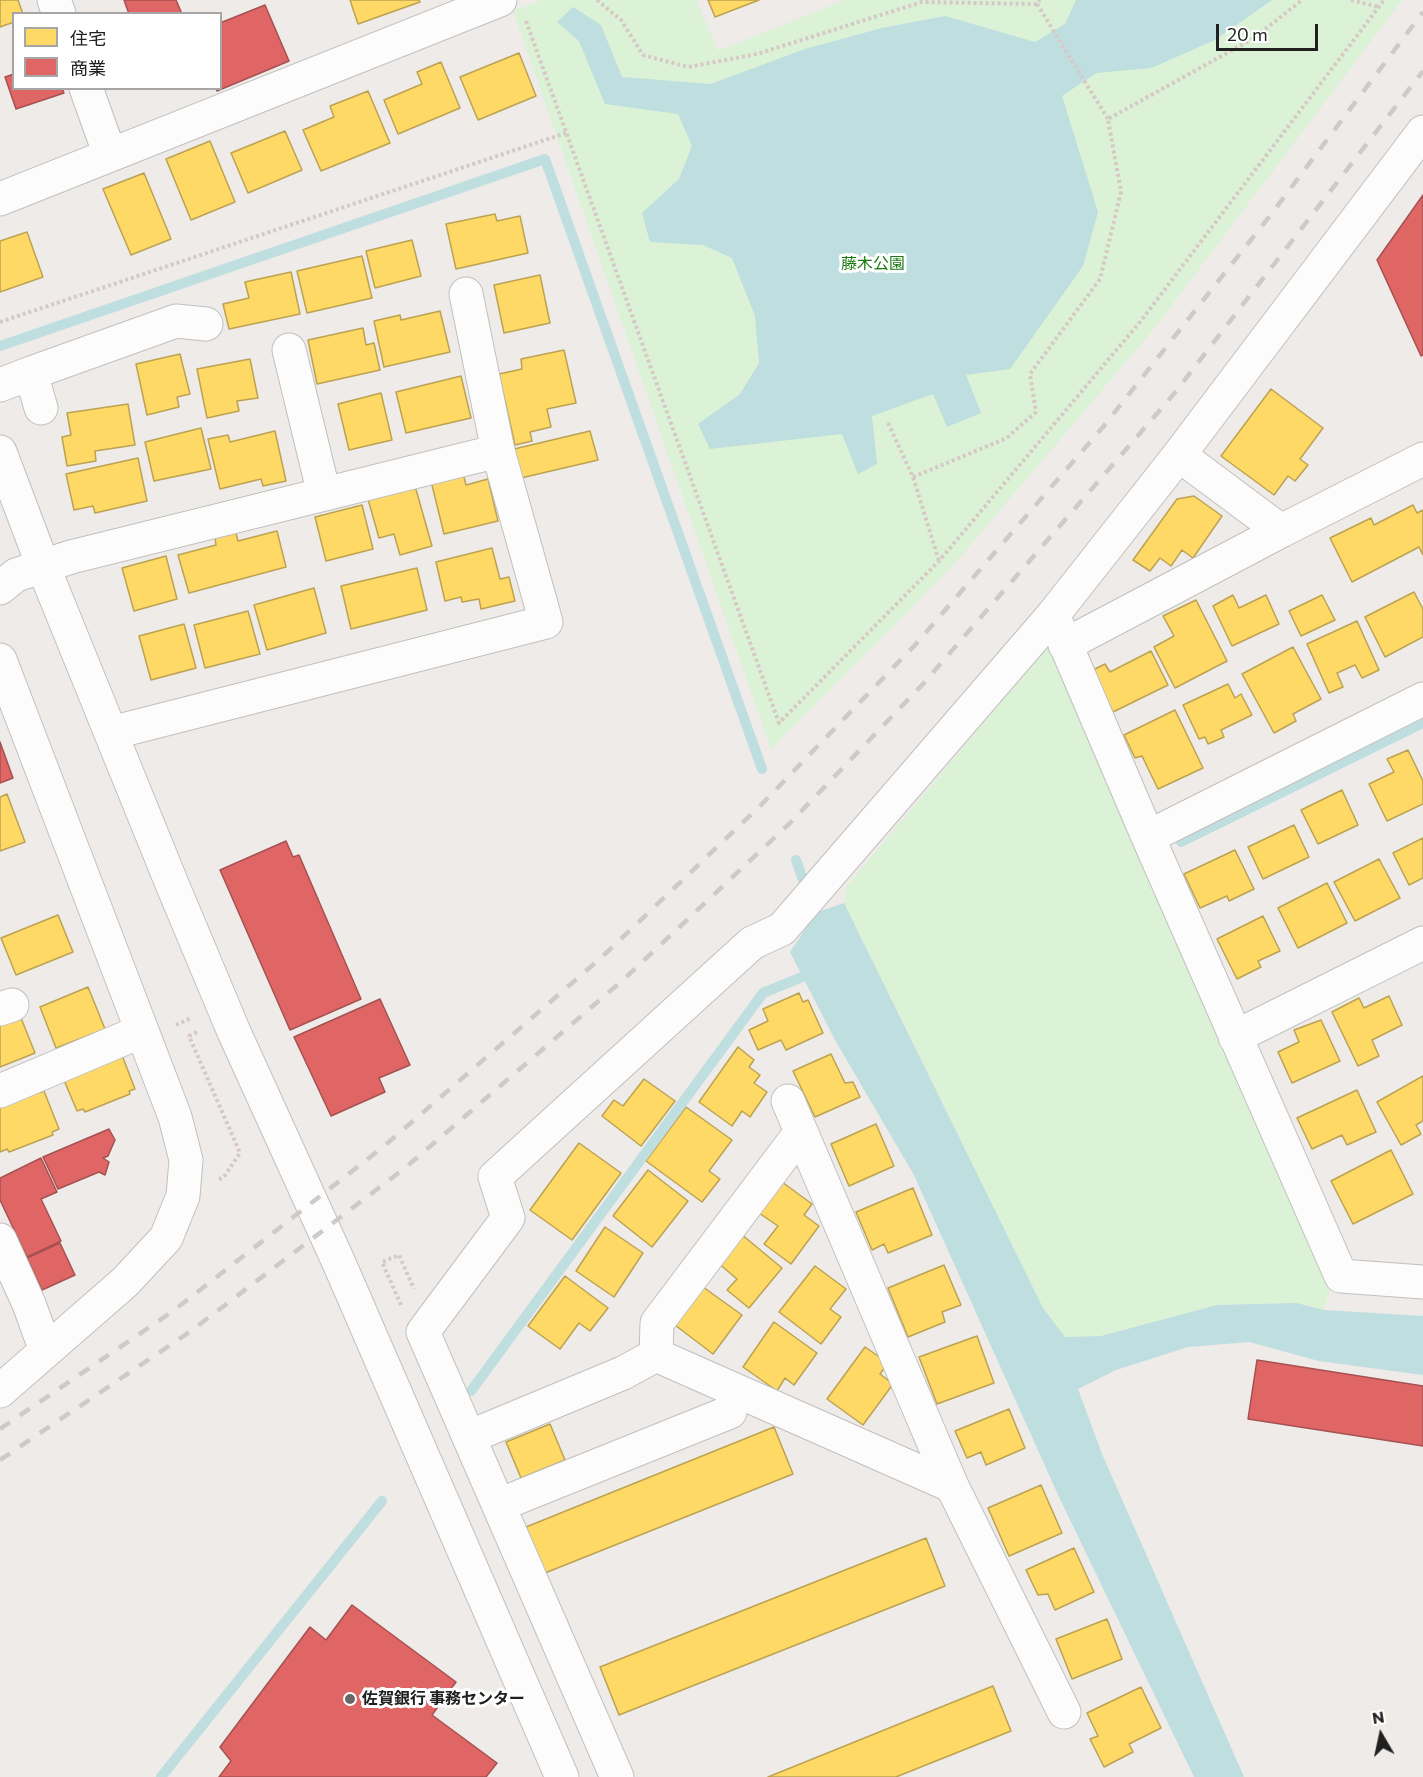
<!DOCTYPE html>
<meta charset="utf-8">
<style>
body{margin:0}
#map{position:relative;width:1423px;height:1777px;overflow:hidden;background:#eeebe9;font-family:Commissioner,"Noto Sans JP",sans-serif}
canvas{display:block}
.legend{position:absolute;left:12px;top:12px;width:210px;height:78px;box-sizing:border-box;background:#fff;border:2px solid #a6a6a6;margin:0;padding:8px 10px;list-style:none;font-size:18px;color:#202020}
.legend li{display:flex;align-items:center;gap:12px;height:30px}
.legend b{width:30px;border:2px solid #a6a6a6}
.north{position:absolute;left:1351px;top:1705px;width:60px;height:60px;-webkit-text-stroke:4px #fff;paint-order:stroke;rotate:351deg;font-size:16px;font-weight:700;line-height:24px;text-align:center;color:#202020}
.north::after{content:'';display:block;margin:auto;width:21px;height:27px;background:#202020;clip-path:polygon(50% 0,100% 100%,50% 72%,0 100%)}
.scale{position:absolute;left:1216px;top:24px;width:102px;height:27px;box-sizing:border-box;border:3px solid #202020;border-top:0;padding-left:8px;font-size:18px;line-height:21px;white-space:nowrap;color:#202020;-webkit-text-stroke:4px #fff;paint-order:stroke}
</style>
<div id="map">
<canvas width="1423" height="1777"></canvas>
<ul class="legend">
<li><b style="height:16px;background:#ffd966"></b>住宅</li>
<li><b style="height:16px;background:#e06666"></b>商業</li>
</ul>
<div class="north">N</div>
<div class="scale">20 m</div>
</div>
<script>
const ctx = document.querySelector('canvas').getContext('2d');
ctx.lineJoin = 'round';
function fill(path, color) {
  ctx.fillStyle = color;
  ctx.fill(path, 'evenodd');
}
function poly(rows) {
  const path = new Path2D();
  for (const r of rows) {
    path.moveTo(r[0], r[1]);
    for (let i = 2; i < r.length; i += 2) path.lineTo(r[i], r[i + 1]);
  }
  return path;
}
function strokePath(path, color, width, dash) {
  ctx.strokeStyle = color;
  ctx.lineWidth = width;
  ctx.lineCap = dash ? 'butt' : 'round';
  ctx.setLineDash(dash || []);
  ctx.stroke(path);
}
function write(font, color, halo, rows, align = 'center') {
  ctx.font = font + ' Commissioner,"Noto Sans JP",sans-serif';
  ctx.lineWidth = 6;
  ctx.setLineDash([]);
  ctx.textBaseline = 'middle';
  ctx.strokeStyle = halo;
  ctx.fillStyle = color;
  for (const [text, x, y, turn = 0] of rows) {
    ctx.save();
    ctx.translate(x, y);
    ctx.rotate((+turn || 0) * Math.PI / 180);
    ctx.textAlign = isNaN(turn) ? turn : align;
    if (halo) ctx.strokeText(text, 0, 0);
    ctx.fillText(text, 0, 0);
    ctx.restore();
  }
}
const park = poly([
 [542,0,696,0,718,51,845,0,1402,0,1153,330,951,568,771,749,513,11],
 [1048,646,1333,1280,1324,1310,1297,1303,1217,1305,1101,1336,1065,1337,1043,1308,844,903,847,886]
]);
const water = poly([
 [1076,0,1272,0,1215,40,1151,68,1096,73,1062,96,1098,212,1083,266,1010,369,966,375,981,413,947,427,933,394,872,416,877,464,858,474,842,434,710,449,698,424,740,394,759,363,755,316,732,258,703,245,650,242,642,213,679,179,692,146,678,114,605,104,579,41,557,22,573,7,601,25,622,77,711,84,805,49,882,28,945,16,1035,42,1065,24],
 [844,903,1043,1308,1065,1337,1101,1336,1217,1305,1297,1303,1324,1310,1423,1316,1423,1375,1319,1361,1249,1342,1188,1347,1116,1370,1078,1389,1102,1454,1244,1777,1194,1777,1059,1497,914,1175,835,1040,790,952,817,912]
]);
const homes = poly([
 [0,0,18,0,23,14,14,14,14,22,0,27,0,0],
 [350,0,419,0,420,2,358,24,350,0],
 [708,0,759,0,715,17,708,0],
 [519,53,536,96,478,120,460,77,519,53],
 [441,62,460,108,398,134,384,100,422,84,417,72,441,62],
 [368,91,390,143,321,171,303,130,334,117,330,106,368,91],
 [285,131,302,170,248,193,231,153,285,131],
 [210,141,235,202,191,220,166,159,210,141],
 [144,173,171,239,131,255,103,189,144,173],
 [495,214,497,221,520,216,528,253,456,269,446,224,495,214],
 [27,232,43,277,0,292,0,241,27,232],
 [412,240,421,276,375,288,366,251,412,240],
 [362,256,372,298,307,313,297,271,362,256],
 [291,272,300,314,229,329,223,304,249,298,245,282,291,272],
 [540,275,550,323,504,333,494,285,540,275],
 [440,311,450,352,384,367,374,321,400,315,401,320,440,311],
 [363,328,366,345,374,343,380,370,317,384,308,340,363,328],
 [564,350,576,403,547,409,551,427,530,432,532,441,515,445,499,374,522,369,521,359,564,350],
 [180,354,190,394,177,397,179,407,147,415,136,364,180,354],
 [250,359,258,398,237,401,239,411,207,418,197,369,250,359],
 [461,376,471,418,406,433,396,392,461,376],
 [1271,389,1323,428,1300,459,1308,465,1295,481,1288,476,1274,495,1221,456,1271,389],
 [381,393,392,440,349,450,338,404,381,393],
 [128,404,135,445,95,451,96,461,67,466,62,437,71,435,67,413,128,404],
 [201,428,211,469,154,481,145,442,201,428],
 [275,431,286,481,263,486,261,479,220,489,208,439,228,435,230,442,275,431],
 [590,431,598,460,521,478,514,449,590,431],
 [138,458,147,501,95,513,93,506,74,510,66,474,138,458],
 [463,473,466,485,488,479,498,521,444,534,431,481,463,473],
 [415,486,432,546,400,555,394,534,379,538,368,499,415,486],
 [1194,496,1222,516,1193,558,1182,550,1171,566,1160,558,1150,571,1133,560,1177,499,1194,496],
 [362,505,373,549,326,561,315,517,362,505],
 [1413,505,1417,513,1423,510,1423,555,1419,547,1352,582,1330,538,1371,518,1374,525,1413,505],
 [277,531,286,567,189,593,178,555,216,545,215,538,236,533,238,541,277,531],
 [492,548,500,579,509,577,515,601,481,609,479,599,462,602,461,597,445,601,436,562,492,548],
 [166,556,177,599,134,611,122,568,166,556],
 [417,568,427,610,351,629,341,586,417,568],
 [314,588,326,633,267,650,254,605,314,588],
 [1414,592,1423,609,1423,637,1385,657,1365,617,1414,592],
 [1233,595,1239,608,1266,595,1279,624,1232,646,1213,606,1233,595],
 [1322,595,1335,620,1301,636,1289,611,1322,595],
 [1196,600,1227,661,1175,688,1154,647,1174,636,1163,616,1196,600],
 [248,611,260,654,205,668,194,625,248,611],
 [1357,621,1379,670,1362,678,1355,665,1337,673,1343,687,1329,693,1307,644,1357,621],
 [184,624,196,668,151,680,139,636,184,624],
 [1293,647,1321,699,1293,714,1296,721,1274,733,1242,674,1293,647],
 [1151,651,1168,685,1113,712,1093,670,1105,664,1110,672,1151,651],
 [1228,684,1235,698,1241,694,1252,715,1221,730,1224,737,1208,744,1205,737,1199,739,1183,705,1228,684],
 [1175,710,1203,768,1158,789,1142,756,1135,758,1124,735,1175,710],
 [1408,750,1423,781,1423,804,1387,821,1369,784,1394,772,1387,759,1408,750],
 [1342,790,1358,825,1318,844,1301,810,1342,790],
 [7,794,25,842,0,851,0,797,7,794],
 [1294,825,1309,857,1263,879,1248,847,1294,825],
 [1423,838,1423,878,1409,885,1393,853,1423,838],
 [1235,850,1254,889,1229,901,1227,896,1200,908,1184,874,1235,850],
 [1379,859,1400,898,1355,921,1334,882,1379,859],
 [1327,883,1347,923,1298,948,1278,908,1327,883],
 [58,915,73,952,16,975,1,938,58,915],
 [1263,916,1280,951,1258,961,1261,967,1237,979,1217,939,1263,916],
 [88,987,105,1029,56,1048,40,1007,88,987],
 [799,993,803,1002,808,1000,823,1033,786,1050,781,1040,758,1050,749,1030,768,1021,763,1009,799,993],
 [1389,996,1402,1025,1372,1040,1379,1056,1358,1066,1332,1012,1359,998,1364,1008,1389,996],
 [21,1018,35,1053,0,1067,0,1026,21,1018],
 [1321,1020,1340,1061,1292,1083,1278,1052,1299,1042,1294,1030,1321,1020],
 [738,1047,754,1060,749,1067,760,1075,754,1083,767,1092,750,1117,742,1111,732,1126,699,1102,738,1047],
 [120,1050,135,1089,129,1091,130,1094,85,1112,83,1109,77,1111,61,1073,120,1050],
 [831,1054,845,1083,853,1082,860,1097,815,1117,793,1071,831,1054],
 [1423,1076,1423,1121,1416,1125,1421,1134,1401,1145,1377,1102,1423,1076],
 [644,1079,675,1101,641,1146,602,1116,614,1100,623,1106,644,1079],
 [1357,1090,1376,1132,1347,1145,1342,1135,1312,1149,1297,1118,1357,1090],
 [44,1091,59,1129,52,1132,53,1135,9,1152,7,1149,0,1152,0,1105,44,1091],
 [686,1107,732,1140,709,1171,720,1179,702,1202,646,1161,686,1107],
 [876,1124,894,1166,849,1186,831,1144,876,1124],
 [579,1143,621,1173,572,1240,530,1210,579,1143],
 [1391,1150,1413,1194,1353,1224,1331,1181,1391,1150],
 [648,1170,688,1201,652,1247,613,1216,648,1170],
 [782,1182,812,1204,804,1215,819,1226,791,1264,764,1244,778,1226,759,1213,782,1182],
 [913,1188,932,1235,888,1253,884,1244,872,1250,856,1212,913,1188],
 [605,1227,643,1253,614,1297,576,1271,605,1227],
 [741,1234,782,1268,749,1308,727,1290,737,1279,717,1262,741,1234],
 [944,1265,961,1305,942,1312,945,1322,908,1337,888,1288,944,1265],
 [815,1266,846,1289,830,1309,841,1317,821,1344,779,1312,815,1266],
 [565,1276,608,1308,590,1331,579,1323,560,1349,528,1326,565,1276],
 [703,1287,742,1315,713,1354,675,1325,703,1287],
 [774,1322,817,1353,794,1385,785,1378,777,1391,743,1367,774,1322],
 [977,1336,994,1383,937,1404,919,1357,977,1336],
 [865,1347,888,1363,880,1374,893,1384,863,1425,827,1399,865,1347],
 [1009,1409,1025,1448,986,1465,981,1452,967,1458,955,1431,1009,1409],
 [550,1424,565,1460,521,1478,506,1442,550,1424],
 [774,1427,793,1474,545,1573,526,1527,774,1427],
 [1041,1485,1062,1533,1009,1556,988,1508,1041,1485],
 [926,1538,945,1586,619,1715,600,1667,926,1538],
 [1074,1548,1094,1592,1055,1610,1048,1594,1038,1595,1026,1570,1074,1548],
 [1107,1619,1122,1659,1072,1679,1056,1639,1107,1619],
 [993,1686,1011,1731,896,1777,768,1777,993,1686],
 [1141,1687,1161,1728,1129,1744,1133,1752,1104,1767,1090,1739,1098,1736,1087,1713,1141,1687]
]);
const shops = poly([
 [124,0,176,0,182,14,129,14,124,0],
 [265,5,289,61,217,91,216,88,220,88,220,23,265,5],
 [14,74,14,88,62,88,64,93,16,109,5,77,14,74],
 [1423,195,1423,355,1421,356,1377,260,1423,195],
 [0,742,13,778,0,783,0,742],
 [286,841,293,857,299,855,361,999,290,1030,220,870,286,841],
 [380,999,410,1065,379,1078,385,1092,331,1116,294,1037,380,999],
 [109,1129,115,1140,108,1156,103,1158,109,1162,105,1175,99,1172,58,1189,43,1157,109,1129],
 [41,1158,57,1192,41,1199,61,1241,27,1257,0,1200,0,1178,41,1158],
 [60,1243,75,1275,42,1290,27,1258,60,1243],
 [1257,1360,1423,1386,1423,1446,1248,1419,1257,1360],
 [352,1605,456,1682,432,1715,497,1763,486,1777,219,1777,231,1761,220,1747,310,1627,326,1640,352,1605]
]);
const stream = poly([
 [0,346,545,159,762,769],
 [1181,842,1423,723],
 [796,860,807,891],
 [471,1391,763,993,802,977],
 [161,1777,382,1501]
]);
const path = poly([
 [597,0,621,20,643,55,688,67,757,54,922,2,1037,4,1040,0],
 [1351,0,1379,7],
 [1037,4,1108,119],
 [526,21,779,723,939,561,1140,322,1384,0],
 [0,322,566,133],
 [888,423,913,477,939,561],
 [913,477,1007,438,1036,412,1030,374,1100,279,1121,192,1108,119,1254,38,1302,0],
 [176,1025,191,1018],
 [197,1032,189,1036,240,1153,224,1177,218,1180],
 [401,1305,382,1262,399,1255,414,1289]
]);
const minor = poly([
 [54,0,59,14],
 [86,88,110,155],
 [1423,132,1179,455,1053,615,1148,837,1341,1276,1423,1282],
 [0,199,500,0],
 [466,294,498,451],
 [289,350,324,494],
 [0,385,31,373],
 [41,408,31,373,176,321,206,324],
 [1179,455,1281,531,1423,459],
 [0,588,16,575,71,557,498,451,546,622,111,733],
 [1065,645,1281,531],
 [0,660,175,1117,186,1160,183,1196,166,1238,125,1282,0,1391],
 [1148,837,1423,699],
 [0,1009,12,1005],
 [1235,1037,1423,943],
 [0,1091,142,1031],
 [788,1101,952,1486],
 [0,1240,29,1304,46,1351],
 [656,1355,657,1323,801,1132],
 [469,1437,623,1373,656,1355,952,1486,1064,1712],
 [499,1505,730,1412],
 [617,1777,423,1332,508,1218,495,1177,752,943,782,929,1053,615]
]);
const tertiary = poly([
 [0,452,43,566,172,884,234,1032,339,1263,562,1777]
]);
const rail = poly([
 [0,1429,173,1311,383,1147,602,957,761,805,915,645,1103,427,1269,217,1423,12],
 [0,1460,191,1331,405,1168,623,980,790,823,923,684,1173,395,1423,71]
]);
const markers = [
 [350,1699,6,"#686766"]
];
const parkNames = [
 ["藤木公園",873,264]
];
const poiNames = [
 ["佐賀銀行 事務センター",362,1699]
];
fill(park, '#dbf2d6');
fill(water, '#bededf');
fill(homes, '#ffd966');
strokePath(homes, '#bca251', 1.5);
fill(shops, '#e06666');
strokePath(shops, '#a65151', 1.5);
strokePath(stream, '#bededf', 10);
strokePath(minor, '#c1c0bf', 35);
strokePath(tertiary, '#c1c0bf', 35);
strokePath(path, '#d7c8c8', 4, [3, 3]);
strokePath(minor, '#fcfcfc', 33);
strokePath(tertiary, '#fcfcfc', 33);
strokePath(rail, '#cbcbca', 4.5, [12, 12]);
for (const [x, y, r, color] of markers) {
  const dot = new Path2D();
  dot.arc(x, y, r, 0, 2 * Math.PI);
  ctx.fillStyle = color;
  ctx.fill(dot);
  strokePath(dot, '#fff', 2);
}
write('16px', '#1a7a12', '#fff', parkNames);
write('bold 16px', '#202020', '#fff', poiNames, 'left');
</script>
